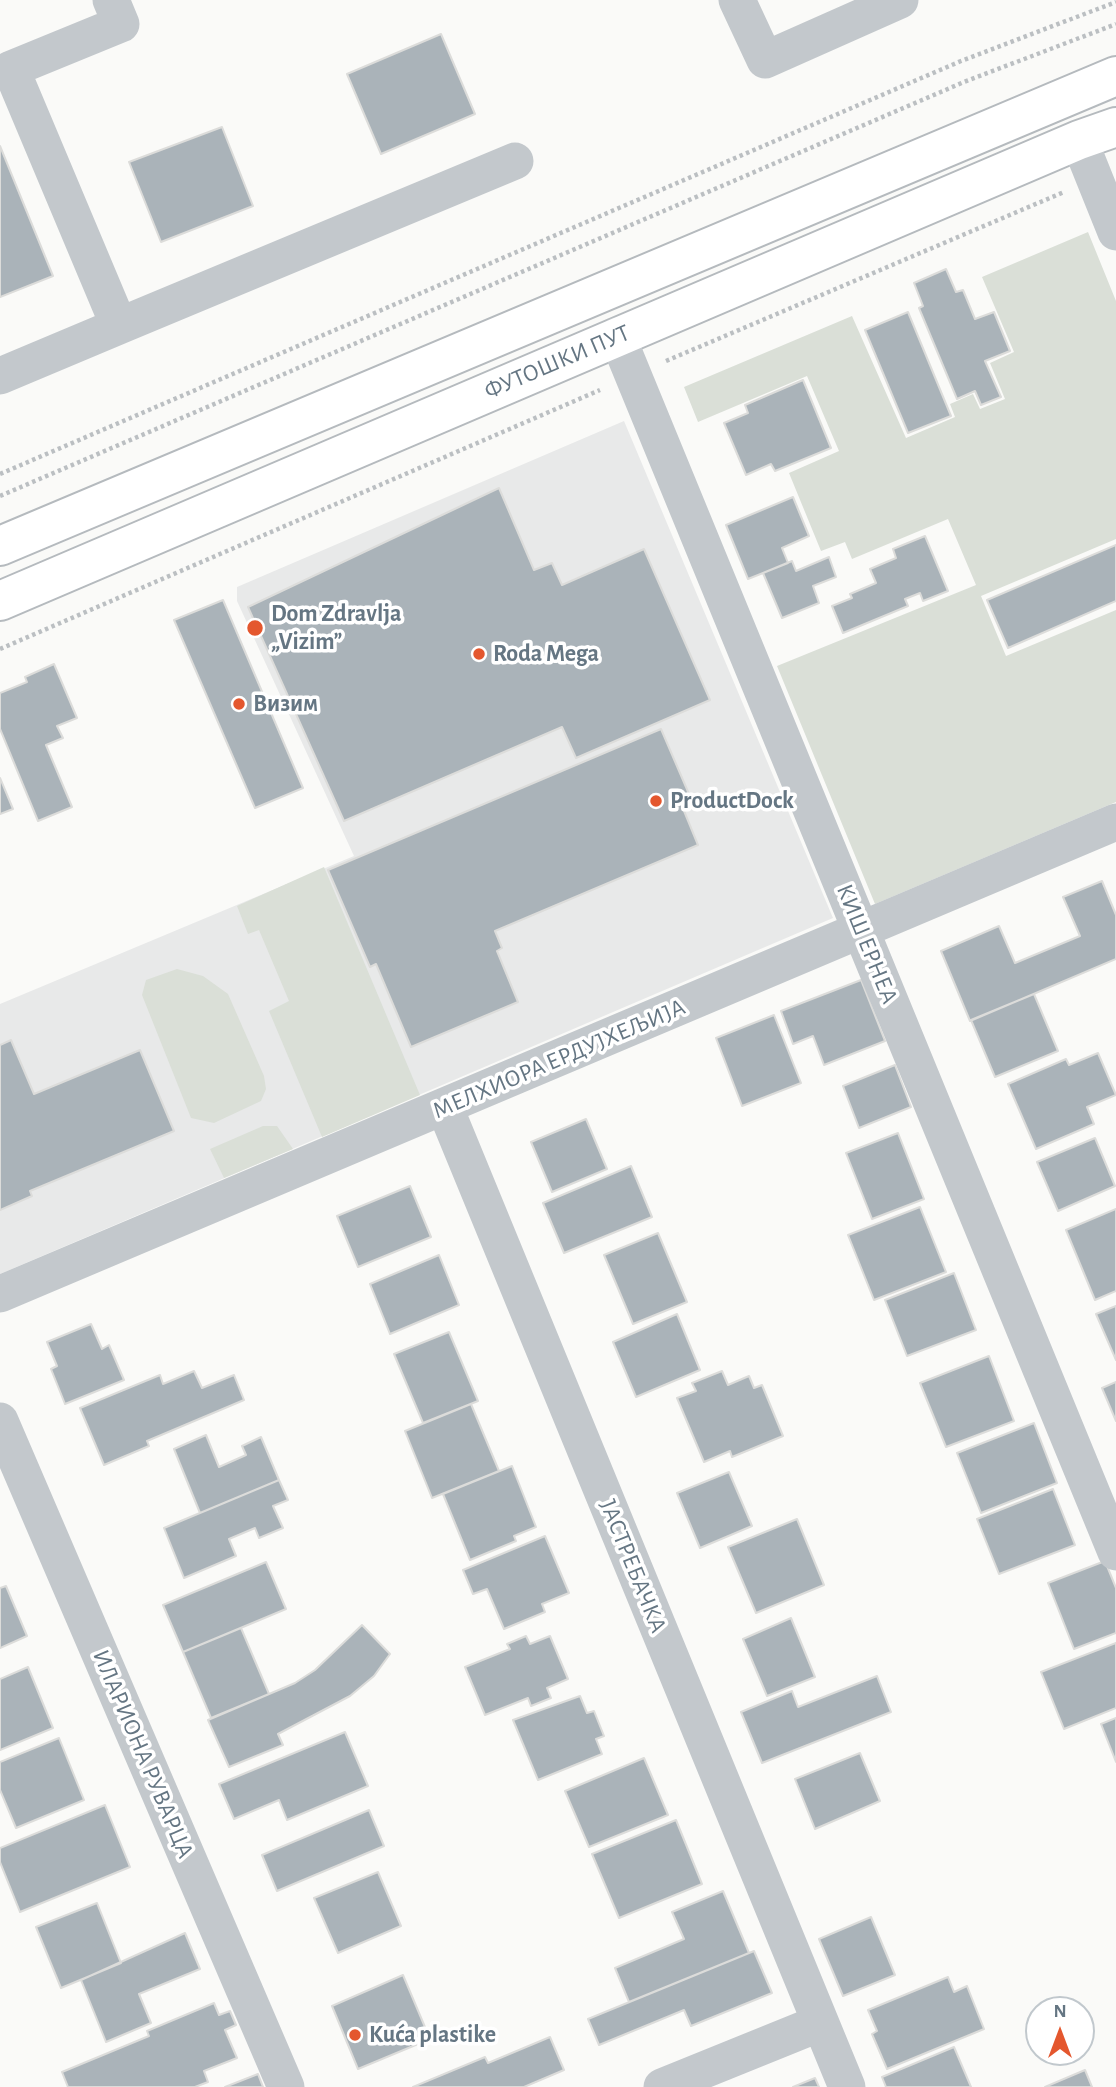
<!DOCTYPE html>
<meta charset="utf-8">
<style>
body{margin:0}
#map{position:relative;width:1116px;height:2087px;overflow:hidden;background:#fafaf8;font-family:"Alegreya Sans",sans-serif}
canvas{display:block}
.north{position:absolute;left:1025px;top:1996px;width:70px;height:70px;box-sizing:border-box;background:#fff;border:2px solid #c1c8cd;border-radius:50%;rotate:0deg;font-size:19px;font-weight:700;line-height:28px;text-align:center;color:#657683}
.north::after{content:'';display:block;margin:auto;width:24px;height:32px;background:#e4572e;clip-path:polygon(50% 0,100% 100%,50% 72%,0 100%)}
</style>
<div id="map">
<canvas width="1116" height="2087"></canvas>
<div class="north">N</div>
</div>
<script>
const ctx = document.querySelector('canvas').getContext('2d');
ctx.lineJoin = 'round';
function fill(path, color) {
  ctx.fillStyle = color;
  ctx.fill(path, 'evenodd');
}
function poly(rows) {
  const path = new Path2D();
  for (const r of rows) {
    path.moveTo(r[0], r[1]);
    for (let i = 2; i < r.length; i += 2) path.lineTo(r[i], r[i + 1]);
  }
  return path;
}
function strokePath(path, color, width, dash) {
  ctx.strokeStyle = color;
  ctx.lineWidth = width;
  ctx.lineCap = dash ? 'butt' : 'round';
  ctx.setLineDash(dash || []);
  ctx.stroke(path);
}
function write(font, color, halo, rows, align = 'center') {
  ctx.font = font + ' "Alegreya Sans",sans-serif';
  ctx.lineWidth = 7;
  ctx.setLineDash([]);
  ctx.textBaseline = 'middle';
  ctx.strokeStyle = halo;
  ctx.fillStyle = color;
  for (const [text, x, y, turn = 0] of rows) {
    ctx.save();
    ctx.translate(x, y);
    ctx.rotate((+turn || 0) * Math.PI / 180);
    ctx.textAlign = isNaN(turn) ? turn : align;
    if (halo) ctx.strokeText(text, 0, 0);
    ctx.fillText(text, 0, 0);
    ctx.restore();
  }
}
const built = poly([
 [624,421,833,918,0,1274,0,1004,354,856,237,601,237,587]
]);
const green = poly([
 [1088,232,1116,301,1116,539,981,596,1006,656,1116,610,1116,802,875,904,777,666,976,585,948,519,852,559,845,542,821,551,789,473,839,451,807,376,698,422,684,387,852,316,906,438,955,417,950,404,973,394,980,409,1005,399,990,363,1014,352,982,277],
 [324,867,420,1095,322,1137,269,1011,289,1001,259,930,248,934,237,906],
 [177,969,203,976,228,994,264,1076,266,1089,261,1101,214,1123,191,1118,142,995,146,980],
 [263,1126,277,1126,293,1149,224,1178,210,1149]
]);
const building = poly([
 [441,34,475,114,381,154,347,74,441,34],
 [222,127,253,206,161,242,129,162,222,127],
 [0,146,53,276,0,297,0,146],
 [946,269,956,292,963,290,975,319,994,312,1010,351,985,361,1001,397,981,405,975,391,957,399,919,308,923,306,914,283,946,269],
 [908,312,951,416,908,433,865,330,908,312],
 [803,380,831,448,775,471,771,464,746,475,724,423,748,413,745,405,803,380],
 [499,488,534,570,552,563,562,585,644,549,710,700,576,758,562,727,344,821,248,607,499,488],
 [793,497,809,536,782,548,788,563,748,579,726,525,793,497],
 [925,536,948,591,923,601,920,593,905,599,908,606,843,633,832,606,852,598,850,594,876,583,870,569,896,558,893,549,925,536],
 [1116,545,1116,601,1008,648,987,600,1116,545],
 [829,557,836,577,813,586,819,603,782,618,763,573,792,561,796,571,829,557],
 [223,600,303,788,255,808,174,620,223,600],
 [54,664,77,718,57,726,63,738,46,745,72,807,38,821,0,729,0,693,27,682,25,677,54,664],
 [661,729,692,801,682,806,698,845,495,931,502,948,497,951,518,1002,411,1047,376,964,370,967,328,870,661,729],
 [0,778,13,809,0,814,0,778],
 [1102,881,1116,915,1116,959,970,1021,941,951,999,926,1015,963,1080,936,1063,897,1102,881],
 [861,980,885,1041,824,1065,813,1036,793,1044,781,1011,861,980],
 [1034,994,1058,1051,995,1077,971,1020,1034,994],
 [774,1015,801,1083,742,1106,716,1038,774,1015],
 [11,1040,34,1094,140,1050,174,1131,30,1191,32,1196,0,1210,0,1045,11,1040],
 [1098,1053,1116,1095,1087,1107,1094,1124,1036,1149,1008,1084,1066,1059,1069,1065,1098,1053],
 [895,1065,911,1107,859,1128,843,1086,895,1065],
 [586,1119,607,1169,552,1192,531,1142,586,1119],
 [898,1133,924,1199,872,1219,846,1153,898,1133],
 [1095,1138,1115,1186,1058,1211,1037,1162,1095,1138],
 [631,1166,652,1217,564,1253,543,1203,631,1166],
 [410,1186,431,1237,358,1267,337,1216,410,1186],
 [920,1207,946,1272,874,1300,848,1235,920,1207],
 [1116,1209,1116,1291,1095,1300,1066,1230,1116,1209],
 [658,1233,687,1302,633,1324,604,1255,658,1233],
 [439,1255,459,1305,390,1334,370,1284,439,1255],
 [954,1273,976,1330,907,1356,885,1300,954,1273],
 [1116,1306,1116,1360,1096,1314,1116,1306],
 [677,1314,700,1370,636,1397,613,1342,677,1314],
 [91,1324,102,1349,109,1345,124,1380,65,1404,51,1369,57,1366,47,1342,91,1324],
 [449,1332,478,1401,423,1423,394,1354,449,1332],
 [989,1356,1014,1421,946,1447,920,1383,989,1356],
 [194,1371,202,1388,234,1375,244,1400,147,1441,149,1446,104,1465,80,1408,160,1375,163,1384,194,1371],
 [722,1371,728,1385,749,1376,754,1388,762,1385,783,1436,732,1457,730,1451,704,1462,677,1398,696,1391,692,1383,722,1371],
 [1116,1382,1116,1421,1102,1388,1116,1382],
 [471,1404,499,1471,432,1498,405,1431,471,1404],
 [1034,1423,1057,1483,981,1513,957,1453,1034,1423],
 [206,1435,219,1467,246,1455,242,1446,261,1437,279,1480,200,1513,174,1449,206,1435],
 [512,1466,536,1527,514,1536,516,1541,470,1560,443,1494,512,1466],
 [729,1472,752,1526,700,1548,677,1493,729,1472],
 [279,1480,288,1500,273,1506,283,1528,259,1538,255,1528,229,1539,236,1556,184,1578,164,1528,279,1480],
 [1053,1489,1075,1545,999,1574,977,1519,1053,1489],
 [797,1519,824,1585,756,1613,728,1547,797,1519],
 [545,1536,569,1593,542,1604,545,1612,504,1629,487,1589,473,1594,463,1570,545,1536],
 [1105,1561,1116,1588,1116,1633,1074,1649,1048,1583,1105,1561],
 [266,1562,286,1609,183,1652,163,1605,266,1562],
 [6,1586,27,1636,0,1648,0,1588,6,1586],
 [791,1618,815,1677,767,1696,743,1639,791,1618],
 [362,1625,390,1654,374,1676,350,1696,278,1734,283,1745,229,1767,208,1720,295,1683,315,1670,362,1625],
 [241,1628,269,1694,211,1718,183,1652,241,1628],
 [526,1636,530,1644,550,1636,568,1679,547,1688,551,1698,531,1706,528,1698,485,1715,465,1667,510,1649,507,1644,526,1636],
 [1116,1643,1116,1708,1064,1729,1041,1672,1116,1643],
 [28,1667,53,1728,0,1750,0,1679,28,1667],
 [877,1676,891,1712,762,1763,741,1712,792,1691,798,1707,877,1676],
 [580,1696,587,1713,594,1711,604,1736,596,1739,602,1754,538,1780,513,1720,580,1696],
 [1116,1718,1116,1762,1101,1724,1116,1718],
 [345,1732,368,1786,287,1820,279,1800,234,1819,219,1784,345,1732],
 [59,1738,84,1800,16,1828,0,1790,0,1762,59,1738],
 [860,1753,880,1801,815,1829,795,1779,860,1753],
 [644,1758,668,1815,589,1847,565,1791,644,1758],
 [105,1805,130,1867,20,1912,0,1862,0,1848,105,1805],
 [369,1810,384,1846,277,1891,262,1855,369,1810],
 [676,1820,702,1884,619,1918,592,1854,676,1820],
 [378,1872,401,1926,338,1953,314,1898,378,1872],
 [723,1891,749,1953,629,2002,615,1968,684,1939,672,1912,723,1891],
 [97,1903,121,1963,61,1988,36,1927,97,1903],
 [871,1917,895,1975,843,1996,819,1939,871,1917],
 [185,1933,200,1969,139,1994,151,2023,106,2042,81,1980,185,1933],
 [754,1951,772,1993,691,2026,684,2010,599,2045,588,2019,754,1951],
 [403,1975,430,2039,358,2069,332,2006,403,1975],
 [948,1977,954,1992,967,1986,984,2029,887,2069,872,2034,877,2031,868,2010,948,1977],
 [214,2003,219,2015,230,2011,236,2025,225,2030,237,2058,204,2071,208,2082,195,2087,68,2087,62,2072,149,2036,147,2031,214,2003],
 [550,2037,564,2070,524,2087,413,2087,485,2057,488,2063,550,2037],
 [954,2047,971,2087,886,2087,882,2077,954,2047],
 [1085,2070,1092,2087,1045,2087,1085,2070],
 [258,2074,263,2087,225,2087,258,2074],
 [815,2078,819,2087,793,2087,815,2078]
]);
const path = poly([
 [666,361,1064,192],
 [0,474,961,61,1116,2],
 [0,496,964,82,1116,24],
 [0,649,600,390]
]);
const minor = poly([
 [737,0,765,60,900,0],
 [1079,140,1116,232],
 [119,326,515,161],
 [617,336,1116,1552],
 [0,376,119,326,11,69,121,24,111,0],
 [445,1108,847,2087],
 [0,1294,1116,822],
 [0,1421,286,2087],
 [662,2087,820,2023]
]);
const major = poly([
 [0,546,1116,76],
 [0,601,1079,140,1116,127]
]);
const markers = [
 [255,628,9,"#e4572e"],
 [479,654,7,"#e4572e"],
 [239,704,7,"#e4572e"],
 [656,801,7,"#e4572e"],
 [355,2035,7,"#e4572e"]
];
const streetNames = [
 ["ФУТОШКИ ПУТ",557,362,-23],
 ["КИШ ЕРНЕА",867,944,68],
 ["МЕЛХИОРА ЕРДУЈХЕЉИЈА",559,1059,-23],
 ["ЈАСТРЕБАЧКА",633,1566,68],
 ["ИЛАРИОНА РУВАРЦА",143,1754,67]
];
const poiNames = [
 ["Dom Zdravlja",271,614],
 ["„Vizim”",271,642],
 ["Roda Mega",493,654],
 ["Визим",253,704],
 ["ProductDock",670,801],
 ["Kuća plastike",369,2035]
];
fill(built, '#e8e9e9');
fill(green, '#dadfd7');
fill(building, '#aab3b9');
strokePath(building, '#dcdcda', 2);
strokePath(major, '#b5babe', 42);
strokePath(path, '#bbbfc2', 4.5, [3.5, 3.5]);
strokePath(minor, '#c3c8cc', 37);
strokePath(major, '#fff', 38);
for (const [x, y, r, color] of markers) {
  const dot = new Path2D();
  dot.arc(x, y, r, 0, 2 * Math.PI);
  ctx.fillStyle = color;
  ctx.fill(dot);
  strokePath(dot, '#fff', 2.5);
}
write('24px', '#657683', '#fff', streetNames);
write('bold 24px', '#657683', '#fff', poiNames, 'left');
</script>
